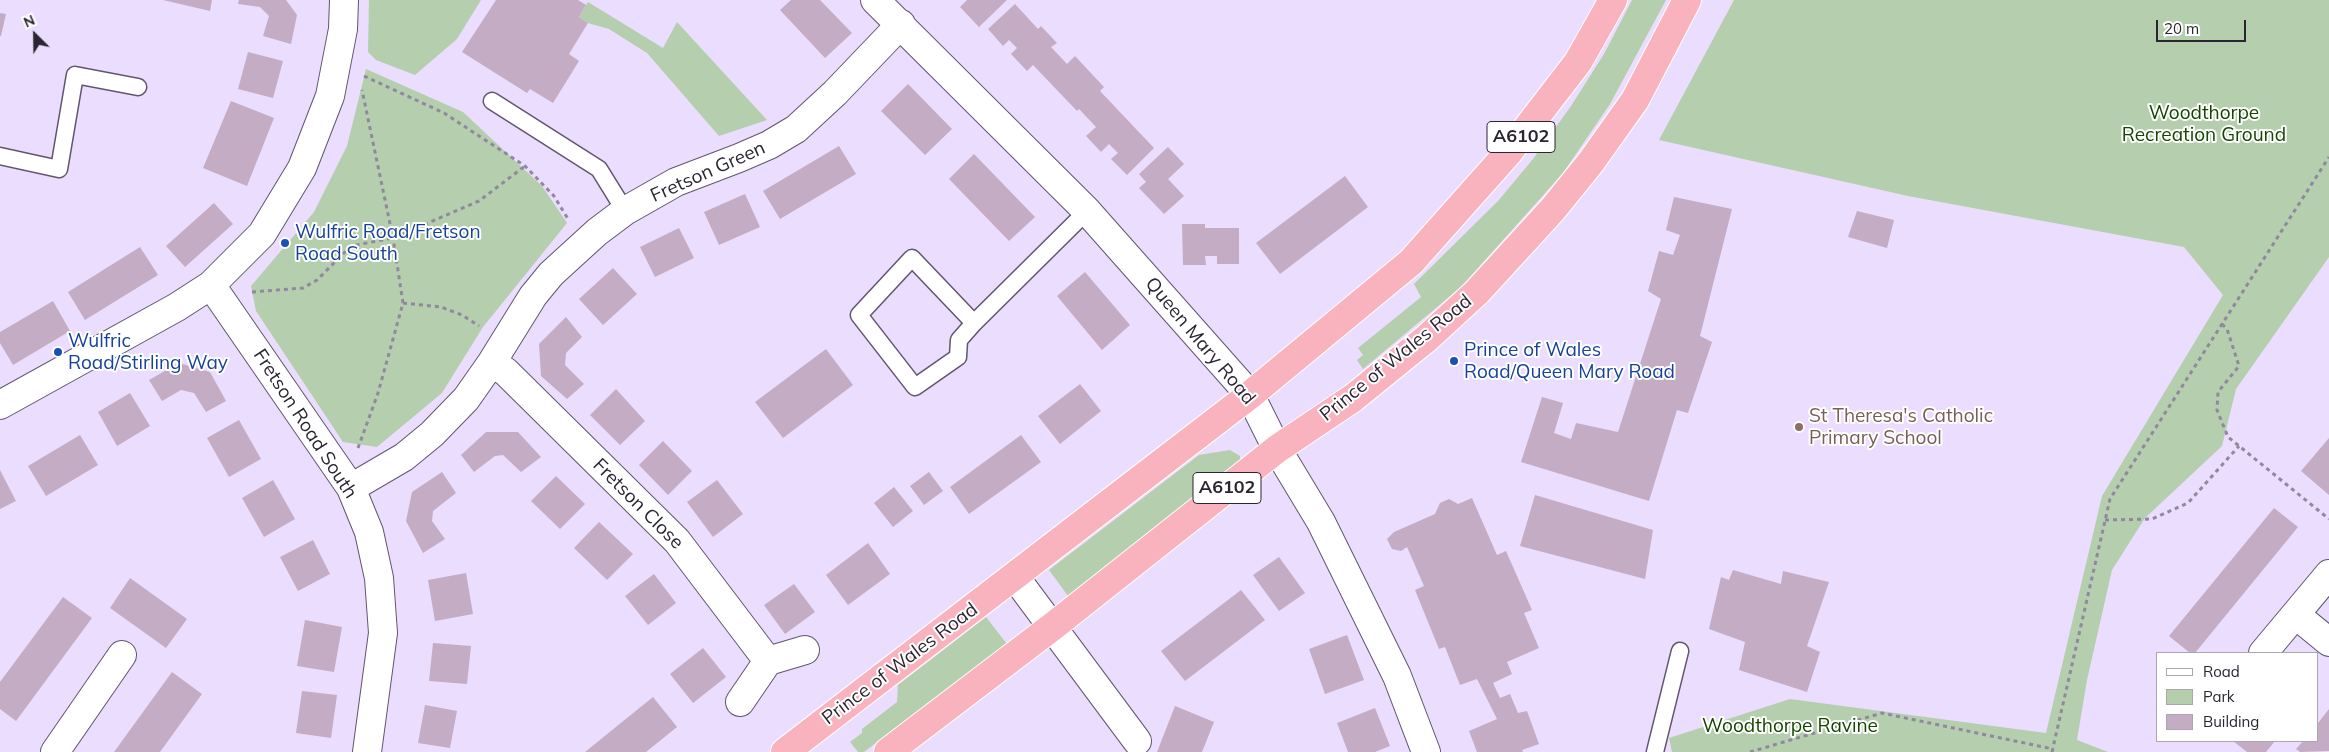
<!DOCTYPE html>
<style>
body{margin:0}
#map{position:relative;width:2329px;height:752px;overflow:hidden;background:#ebddfd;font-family:Mulish,sans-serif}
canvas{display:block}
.legend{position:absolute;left:2156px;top:652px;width:162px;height:90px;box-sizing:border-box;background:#fff;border:1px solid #aaa8ac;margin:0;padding:6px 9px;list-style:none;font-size:15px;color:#2a2530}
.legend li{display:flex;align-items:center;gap:10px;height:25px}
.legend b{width:25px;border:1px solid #aaa8ac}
.north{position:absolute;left:10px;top:10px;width:50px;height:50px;-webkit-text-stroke:4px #fff;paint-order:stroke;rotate:337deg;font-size:14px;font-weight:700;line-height:20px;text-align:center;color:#2a2530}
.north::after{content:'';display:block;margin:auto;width:18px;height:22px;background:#2a2530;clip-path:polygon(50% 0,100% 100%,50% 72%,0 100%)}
.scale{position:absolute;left:2156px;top:20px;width:90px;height:22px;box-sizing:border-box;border:2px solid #2a2530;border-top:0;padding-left:6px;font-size:15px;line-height:18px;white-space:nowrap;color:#2a2530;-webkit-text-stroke:4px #fff;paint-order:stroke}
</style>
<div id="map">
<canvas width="2329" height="752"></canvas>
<ul class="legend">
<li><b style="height:6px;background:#fff"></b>Road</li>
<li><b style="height:14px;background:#b5ceae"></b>Park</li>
<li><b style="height:14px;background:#c4acc5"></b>Building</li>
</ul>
<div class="north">N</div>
<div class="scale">20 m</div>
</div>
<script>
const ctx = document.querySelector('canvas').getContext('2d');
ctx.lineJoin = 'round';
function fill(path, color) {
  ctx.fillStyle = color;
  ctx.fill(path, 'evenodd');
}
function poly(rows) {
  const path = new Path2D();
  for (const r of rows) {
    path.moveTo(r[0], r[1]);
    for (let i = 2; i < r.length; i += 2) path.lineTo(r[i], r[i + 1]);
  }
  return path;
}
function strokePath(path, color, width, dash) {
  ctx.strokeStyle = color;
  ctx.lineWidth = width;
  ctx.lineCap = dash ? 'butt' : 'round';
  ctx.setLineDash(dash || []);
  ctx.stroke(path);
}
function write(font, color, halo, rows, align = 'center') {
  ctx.font = font + ' Mulish,sans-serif';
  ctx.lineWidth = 4;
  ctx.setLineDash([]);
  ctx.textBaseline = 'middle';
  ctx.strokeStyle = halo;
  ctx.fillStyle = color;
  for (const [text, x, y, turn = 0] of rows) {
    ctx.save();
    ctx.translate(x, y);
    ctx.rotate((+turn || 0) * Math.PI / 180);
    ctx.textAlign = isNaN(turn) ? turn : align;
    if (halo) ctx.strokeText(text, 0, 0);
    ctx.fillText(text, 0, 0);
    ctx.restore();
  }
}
const green = poly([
 [369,0,481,0,457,39,415,75,376,60,368,52],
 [1632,0,1666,0,1610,104,1563,173,1461,287,1363,369,1357,360,1363,355,1358,348,1421,297,1414,284,1498,201,1533,159,1571,106,1604,54],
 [1734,0,2329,0,2329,257,2236,389,2222,446,2145,518,2112,570,2087,680,2077,740,2108,752,1672,752,1669,738,1790,699,2046,733,2102,496,2223,295,2184,247,1908,196,1659,140],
 [588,2,663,48,677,22,767,120,719,136,647,53,609,29,588,23,579,17],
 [366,69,463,112,542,186,567,223,483,327,442,393,377,447,343,442,256,311,251,286,314,212,347,146],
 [1230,450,1240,456,1240,466,1068,596,1049,570,1199,455],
 [986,617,1007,644,864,752,858,752,850,742,862,733,862,729,897,702,898,685]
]);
const building = poly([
 [163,0,212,0,210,11],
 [239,0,286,0,297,15,291,44,263,36,269,16,260,7,238,4],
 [496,0,578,0,586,5,579,17,588,23,569,54,579,61,553,103,530,89,527,93,462,52],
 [791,0,820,0,852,33,825,58,780,10],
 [967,0,1007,0,979,27,960,7],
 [1015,4,1038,29,1041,26,1057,43,1051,47,1067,64,1075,56,1089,71,1104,87,1100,91,1154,148,1127,175,1111,159,1118,153,1109,144,1101,152,1086,136,1096,127,1079,109,1077,111,1033,65,1027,71,1011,54,1017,48,1009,40,1003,46,988,29],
 [0,13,6,14,1,36,0,36],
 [248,52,283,61,273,98,238,89],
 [908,84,952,129,925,155,881,111],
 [231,101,274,118,247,186,203,168],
 [839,146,856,174,780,219,763,191],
 [1168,147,1184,164,1168,179,1184,196,1164,214,1139,188,1146,182,1139,174],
 [974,154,1035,217,1009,241,949,179],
 [1345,176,1368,207,1280,274,1256,243],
 [745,194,760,227,719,245,704,212],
 [1674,197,1732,209,1700,336,1712,342,1688,413,1677,410,1649,501,1521,462,1542,397,1563,403,1554,433,1571,439,1576,423,1618,432,1661,299,1648,291,1659,251,1673,255,1680,235,1666,230],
 [214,203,233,224,185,267,166,246],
 [1857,211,1894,220,1887,248,1848,237],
 [1182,224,1205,224,1205,228,1239,228,1239,264,1217,264,1217,256,1205,256,1206,265,1183,265],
 [679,228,694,258,655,277,640,247],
 [140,247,158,275,85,320,68,292],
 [613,268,637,294,603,325,579,299],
 [1085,272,1130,325,1102,350,1057,296],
 [53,301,70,331,13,365,0,343,0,332],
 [566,317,582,337,566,353,565,365,584,384,567,399,541,376,539,344],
 [826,349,853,385,783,438,755,402],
 [179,363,210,372,226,401,206,412,194,393,181,390,162,401,149,380],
 [1080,384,1101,411,1060,444,1038,416],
 [616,389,645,421,620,445,590,415],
 [130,393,150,426,117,446,98,412],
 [239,420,261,459,229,477,207,438],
 [486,432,518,432,541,457,521,472,503,455,495,456,474,472,461,455],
 [80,435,98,465,46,496,28,466],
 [1021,435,1041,462,969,514,950,487],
 [2329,438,2329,495,2301,471],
 [663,441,692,471,668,495,639,465],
 [0,470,16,501,0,509],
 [442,472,456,493,433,511,432,521,445,539,423,553,406,521,412,492],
 [929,472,943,491,924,505,910,486],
 [556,476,585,504,560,529,531,501],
 [273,480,295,519,264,537,242,498],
 [717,480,743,514,713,537,687,502],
 [894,487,913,511,893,527,874,503],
 [1535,495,1653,530,1645,579,1520,546],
 [1472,498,1497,555,1506,551,1532,610,1524,613,1539,648,1507,662,1512,674,1493,683,1500,698,1510,694,1518,713,1527,711,1539,744,1522,750,1523,752,1477,752,1469,731,1497,719,1477,679,1460,685,1445,647,1439,649,1415,590,1424,586,1407,547,1401,551,1392,549,1387,539,1394,532,1435,514,1440,503,1449,499,1458,504],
 [2274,508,2298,527,2195,653,2190,653,2169,636],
 [599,522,633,554,607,580,574,548],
 [313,540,330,574,298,591,280,557],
 [868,543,890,574,848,605,826,575],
 [1279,557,1305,593,1279,611,1253,575],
 [1733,570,1781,584,1783,571,1829,582,1807,646,1820,652,1807,692,1739,670,1745,642,1709,629,1721,577,1729,580],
 [466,573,473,614,435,621,428,580],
 [654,574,676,603,648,625,625,596],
 [130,578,187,619,166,648,110,608],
 [794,584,815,612,785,634,764,605],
 [1241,590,1265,620,1185,681,1161,651],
 [63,597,92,618,16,721,0,709,0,682],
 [305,620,342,627,334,672,297,666],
 [1347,635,1364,680,1325,694,1309,649],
 [433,643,471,646,467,684,429,681],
 [703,648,726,677,693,703,670,674],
 [172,672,202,694,160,752,114,752],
 [302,691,337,695,331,738,296,733],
 [653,697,677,727,646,752,585,752],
 [425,705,457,711,450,748,418,743],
 [1175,706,1214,722,1202,752,1157,752],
 [1375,708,1390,746,1375,752,1348,752,1337,723],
 [2329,709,2329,751,2300,752,2296,749,2303,741,2318,741,2318,723],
 [2233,741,2275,741,2266,752,2247,752]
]);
const path = poly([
 [364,76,444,113,525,166,554,196,568,219],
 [252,292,303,288,317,280,351,246,393,238,479,201,525,166],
 [403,303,441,307,462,315,479,326],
 [2222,324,2227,329,2239,366,2218,392,2217,410,2228,437,2329,519],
 [358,448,378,393,403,303,393,238,362,90],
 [2105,520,2152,519,2188,503,2239,446],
 [1750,752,1882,713,2053,749],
 [2052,752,2110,499,2329,157]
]);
const lane = poly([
 [492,101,599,169,625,211],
 [0,156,59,169,75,75,138,87],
 [974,323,912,258,859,315,915,387,958,357,959,340,974,323,1087,211],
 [1655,752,1680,651]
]);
const street = poly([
 [875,0,1087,211,1250,395,1277,449,1321,522,1397,676,1426,752],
 [211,285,351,488,369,532,379,578,383,633,367,752],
 [492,362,506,372,677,541,768,661],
 [0,405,177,307,211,285,262,234,302,168,330,96,343,29,344,0],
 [351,488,404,457,432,434,466,399,492,362,533,296,551,274,597,232,625,211,676,182,739,158,769,145,796,129,835,93,901,24],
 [1015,577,1137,741],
 [2296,615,2329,642],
 [2263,653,2329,574],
 [740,702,768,661,805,650],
 [55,752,122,655]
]);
const highway = poly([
 [785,752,1250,395,1411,262,1508,153,1578,62,1613,0],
 [888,752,1052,627,1277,449,1353,398,1427,338,1477,292,1553,209,1591,162,1635,100,1687,0]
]);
const markers = [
 [285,243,5,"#1a4fb4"],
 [58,352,5,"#1a4fb4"],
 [1454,361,5,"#1a4fb4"],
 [1799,427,5,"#8d6e63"]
];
const shields = [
 [1521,137,68],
 [1227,488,68]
];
const shieldNames = [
 ["A6102",1521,137],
 ["A6102",1227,488]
];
const parkNames = [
 ["Woodthorpe",2204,113],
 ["Recreation Ground",2204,135],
 ["Woodthorpe Ravine",1790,726]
];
const streetNames = [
 ["Fretson Green",708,172,-24],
 ["Queen Mary Road",1200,341,50],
 ["Prince of Wales Road",1396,358,-39],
 ["Fretson Road South",305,424,57],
 ["Fretson Close",638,504,45],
 ["Prince of Wales Road",900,664,-37]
];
const transitNames = [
 ["Wulfric Road/Fretson",295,232],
 ["Road South",295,254],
 ["Wulfric",68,341],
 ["Road/Stirling Way",68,363],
 ["Prince of Wales",1464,350],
 ["Road/Queen Mary Road",1464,372]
];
const educationNames = [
 ["St Theresa's Catholic",1809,416],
 ["Primary School",1809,438]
];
fill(green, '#b5ceae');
fill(building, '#c4acc5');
strokePath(lane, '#61556f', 19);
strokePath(street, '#61556f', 30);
strokePath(highway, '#fff', 30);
strokePath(path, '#91879e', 3, [4, 4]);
strokePath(lane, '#fff', 16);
strokePath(street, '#fff', 28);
strokePath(highway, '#f8b3bf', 28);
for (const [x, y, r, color] of markers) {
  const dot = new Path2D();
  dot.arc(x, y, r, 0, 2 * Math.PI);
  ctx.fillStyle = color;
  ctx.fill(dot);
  strokePath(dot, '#fff', 2);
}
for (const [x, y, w] of shields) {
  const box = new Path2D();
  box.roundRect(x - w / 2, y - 15.5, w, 31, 4);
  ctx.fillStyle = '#fff';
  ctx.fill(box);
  strokePath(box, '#2a2530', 1);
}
write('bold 18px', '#2a2530', null, shieldNames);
write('19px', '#144600', '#fff', parkNames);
write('19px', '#2a2530', '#fff', streetNames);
write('19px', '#164399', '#fff', transitNames, 'left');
write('19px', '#785e54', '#fff', educationNames, 'left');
</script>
